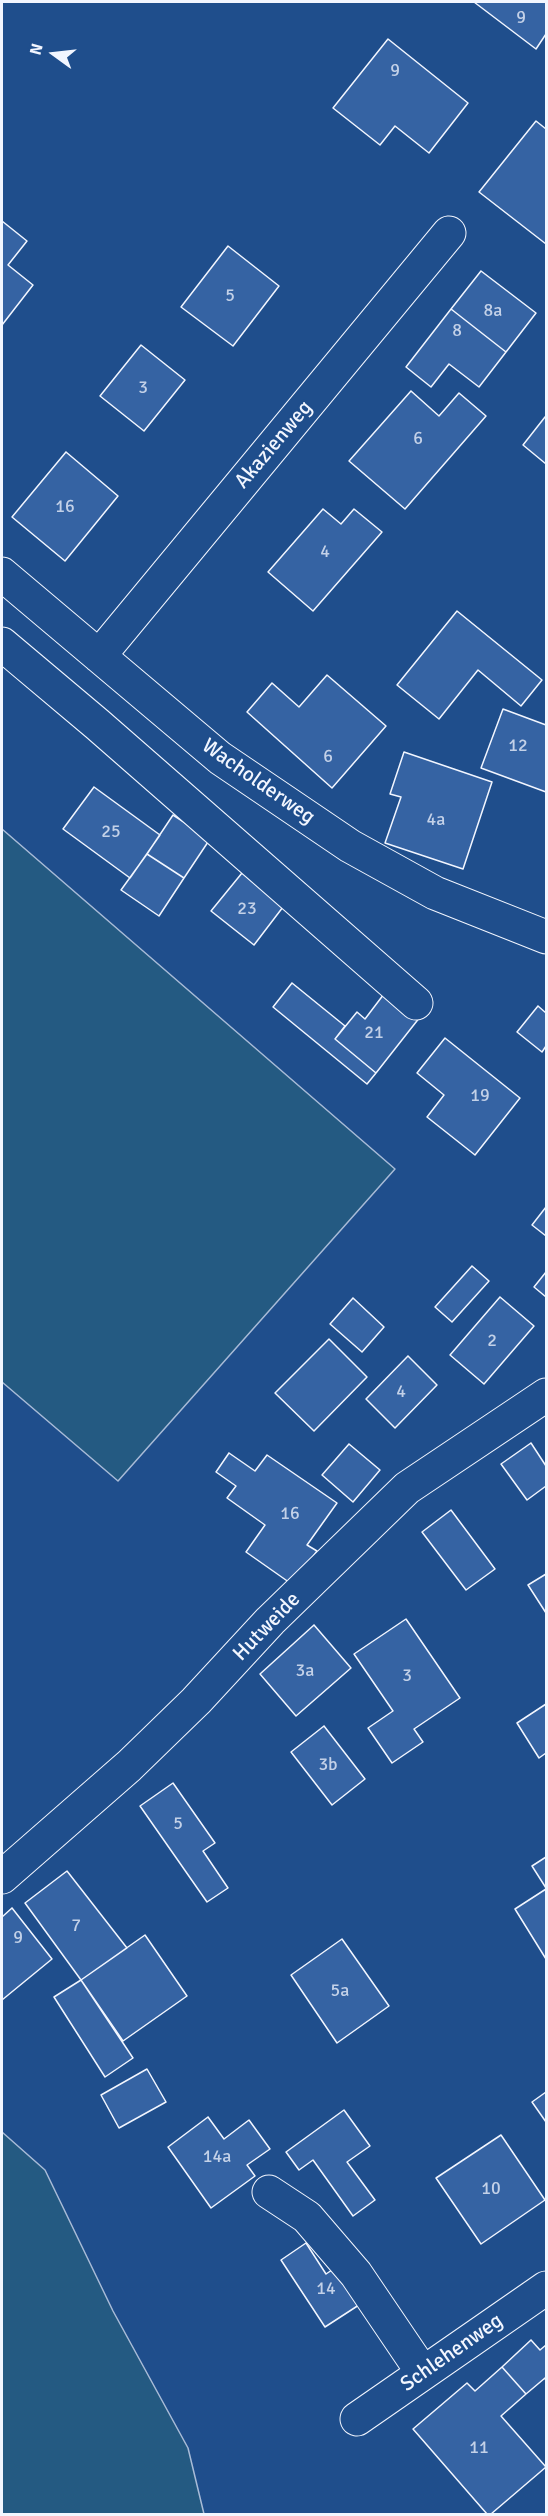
<!DOCTYPE html>
<style>
body{margin:0}
#map{position:relative;width:548px;height:2516px;overflow:hidden;background:#1f4e8c;font-family:Signika,sans-serif}
canvas{display:block}
.frame{position:absolute;inset:0;border:3px solid #f2f6ff;pointer-events:none}
.north{position:absolute;left:24px;top:24px;width:60px;height:60px;-webkit-text-stroke:4px #1f4e8c;paint-order:stroke;rotate:285deg;font-size:16px;font-weight:700;line-height:24px;text-align:center;color:#f2f6ff}
.north::after{content:'';display:block;margin:auto;width:21px;height:27px;background:#f2f6ff;clip-path:polygon(50% 0,100% 100%,50% 72%,0 100%)}
</style>
<div id="map">
<canvas width="548" height="2516"></canvas>
<div class="frame"></div>
<div class="north">N</div>
</div>
<script>
const ctx = document.querySelector('canvas').getContext('2d');
ctx.lineJoin = 'round';
function fill(path, color) {
  ctx.fillStyle = color;
  ctx.fill(path, 'evenodd');
}
function poly(rows) {
  const path = new Path2D();
  for (const r of rows) {
    path.moveTo(r[0], r[1]);
    for (let i = 2; i < r.length; i += 2) path.lineTo(r[i], r[i + 1]);
  }
  return path;
}
function strokePath(path, color, width, dash) {
  ctx.strokeStyle = color;
  ctx.lineWidth = width;
  ctx.lineCap = dash ? 'butt' : 'round';
  ctx.setLineDash(dash || []);
  ctx.stroke(path);
}
function write(font, color, halo, rows, align = 'center') {
  ctx.font = font + ' Signika,sans-serif';
  ctx.lineWidth = 4.5;
  ctx.setLineDash([]);
  ctx.textBaseline = 'middle';
  ctx.strokeStyle = halo;
  ctx.fillStyle = color;
  for (const [text, x, y, turn = 0] of rows) {
    ctx.save();
    ctx.translate(x, y);
    ctx.rotate((+turn || 0) * Math.PI / 180);
    ctx.textAlign = isNaN(turn) ? turn : align;
    if (halo) ctx.strokeText(text, 0, 0);
    ctx.fillText(text, 0, 0);
    ctx.restore();
  }
}
const green = poly([
 [2,829,395,1169,118,1481,2,1382,2,829],
 [2,2132,45,2170,113,2311,188,2448,204,2514,2,2514,2,2132]
]);
const building = poly([
 [474,2,546,2,546,34,536,49,474,2],
 [388,39,468,103,429,153,395,126,380,145,333,108,388,39],
 [536,121,546,129,546,244,479,192,536,121],
 [2,221,27,241,8,265,33,285,2,325,2,221],
 [228,246,279,286,233,346,181,307,228,246],
 [481,271,536,313,506,352,451,309,481,271],
 [451,309,506,352,479,387,449,364,431,387,406,367,451,309],
 [141,345,185,380,144,431,100,396,141,345],
 [411,391,439,416,459,393,486,416,405,509,349,461,411,391],
 [545,417,546,418,546,464,523,445,545,417],
 [66,452,118,496,65,561,12,517,66,452],
 [323,509,341,524,354,509,382,532,313,611,268,572,323,509],
 [457,611,542,680,521,706,478,670,439,719,397,685,457,611],
 [327,675,386,726,332,788,247,712,272,683,299,707,327,675],
 [503,709,546,725,546,792,481,768,503,709],
 [404,752,492,782,463,869,385,843,401,797,390,794,404,752],
 [94,787,160,835,130,878,63,829,94,787],
 [173,815,210,839,184,878,147,854,173,815],
 [147,854,184,878,159,916,121,890,147,854],
 [242,873,283,907,254,945,211,911,242,873],
 [292,983,345,1026,335,1039,376,1073,367,1084,273,1007,292,983],
 [387,990,420,1017,376,1073,335,1039,357,1012,365,1019,387,990],
 [538,1006,546,1013,546,1046,542,1052,517,1032,538,1006],
 [445,1038,520,1098,475,1155,427,1117,444,1095,417,1073,445,1038],
 [546,1207,546,1236,532,1225,546,1207],
 [472,1266,489,1281,452,1322,435,1307,472,1266],
 [546,1272,546,1297,534,1287,546,1272],
 [500,1297,534,1326,484,1384,450,1355,500,1297],
 [353,1298,384,1327,362,1352,330,1324,353,1298],
 [329,1339,367,1377,314,1431,275,1393,329,1339],
 [408,1356,437,1385,395,1428,366,1399,408,1356],
 [531,1443,546,1466,546,1486,527,1500,501,1464,531,1443],
 [349,1444,380,1470,353,1502,322,1475,349,1444],
 [229,1453,255,1471,267,1455,337,1503,307,1545,317,1551,293,1585,246,1552,265,1525,227,1498,236,1486,216,1472,229,1453],
 [451,1510,495,1569,466,1590,422,1532,451,1510],
 [546,1574,546,1613,528,1585,546,1574],
 [406,1619,460,1698,414,1729,423,1742,392,1763,368,1728,393,1711,354,1654,406,1619],
 [314,1625,351,1668,296,1716,260,1674,314,1625],
 [546,1704,546,1753,539,1758,517,1723,546,1704],
 [324,1726,365,1779,332,1805,291,1752,324,1726],
 [173,1783,215,1843,203,1851,228,1888,207,1902,140,1806,173,1783],
 [546,1857,546,1888,532,1866,546,1857],
 [67,1871,127,1948,81,1980,25,1903,67,1871],
 [546,1889,546,1959,515,1909,546,1889],
 [12,1908,52,1959,2,2000,2,1917,12,1908],
 [145,1935,187,1996,123,2041,81,1980,145,1935],
 [342,1939,389,2006,337,2043,291,1975,342,1939],
 [81,1980,133,2058,105,2077,54,1997,81,1980],
 [147,2069,166,2102,119,2128,101,2095,147,2069],
 [546,2092,546,2122,532,2102,546,2092],
 [344,2110,370,2146,347,2162,375,2200,353,2216,313,2160,299,2170,286,2152,344,2110],
 [208,2117,224,2139,249,2120,270,2149,247,2165,255,2176,211,2208,168,2147,208,2117],
 [501,2135,545,2200,481,2244,436,2178,501,2135],
 [306,2243,326,2274,338,2266,362,2303,325,2327,281,2260,306,2243],
 [531,2340,540,2350,546,2345,546,2381,545,2378,526,2394,502,2367,531,2340],
 [502,2367,526,2394,501,2416,546,2467,491,2514,487,2514,413,2429,467,2383,475,2391,502,2367]
]);
const minor = poly([
 [2,574,220,758,350,846,435,893,546,937],
 [2,644,97,724,416,1003],
 [99,656,449,233],
 [2,1877,129,1766,196,1701,270,1621,407,1488,546,1395],
 [269,2192,307,2217,356,2274,423,2373],
 [357,2419,546,2288]
]);
const numberNames = [
 ["9",521,18],
 ["9",395,71],
 ["5",230,296],
 ["8a",493,311],
 ["8",457,331],
 ["3",143,388],
 ["6",418,439],
 ["16",65,507],
 ["4",325,552],
 ["12",518,746],
 ["6",328,757],
 ["4a",436,820],
 ["25",111,832],
 ["23",247,909],
 ["21",374,1033],
 ["19",480,1096],
 ["2",492,1341],
 ["4",401,1392],
 ["16",290,1514],
 ["3a",305,1671],
 ["3",407,1676],
 ["3b",328,1765],
 ["5",178,1824],
 ["7",76,1926],
 ["9",18,1938],
 ["5a",340,1991],
 ["14a",217,2157],
 ["10",491,2189],
 ["14",326,2289],
 ["11",479,2448]
];
const streetNames = [
 ["Akazienweg",274,445,-50],
 ["Wacholderweg",258,782,35],
 ["Hutweide",267,1627,-46],
 ["Schlehenweg",452,2353,-35]
];
fill(green, '#245a82');
strokePath(green, '#a8bbd7', 1.5);
fill(building, '#3563a3');
strokePath(building, '#f2f6ff', 1.5);
strokePath(minor, '#f2f6ff', 35);
strokePath(minor, '#1f4e8c', 33);
write('18px', '#c3d1e8', null, numberNames);
write('21px', '#f2f6ff', '#1f4e8c', streetNames);
</script>
